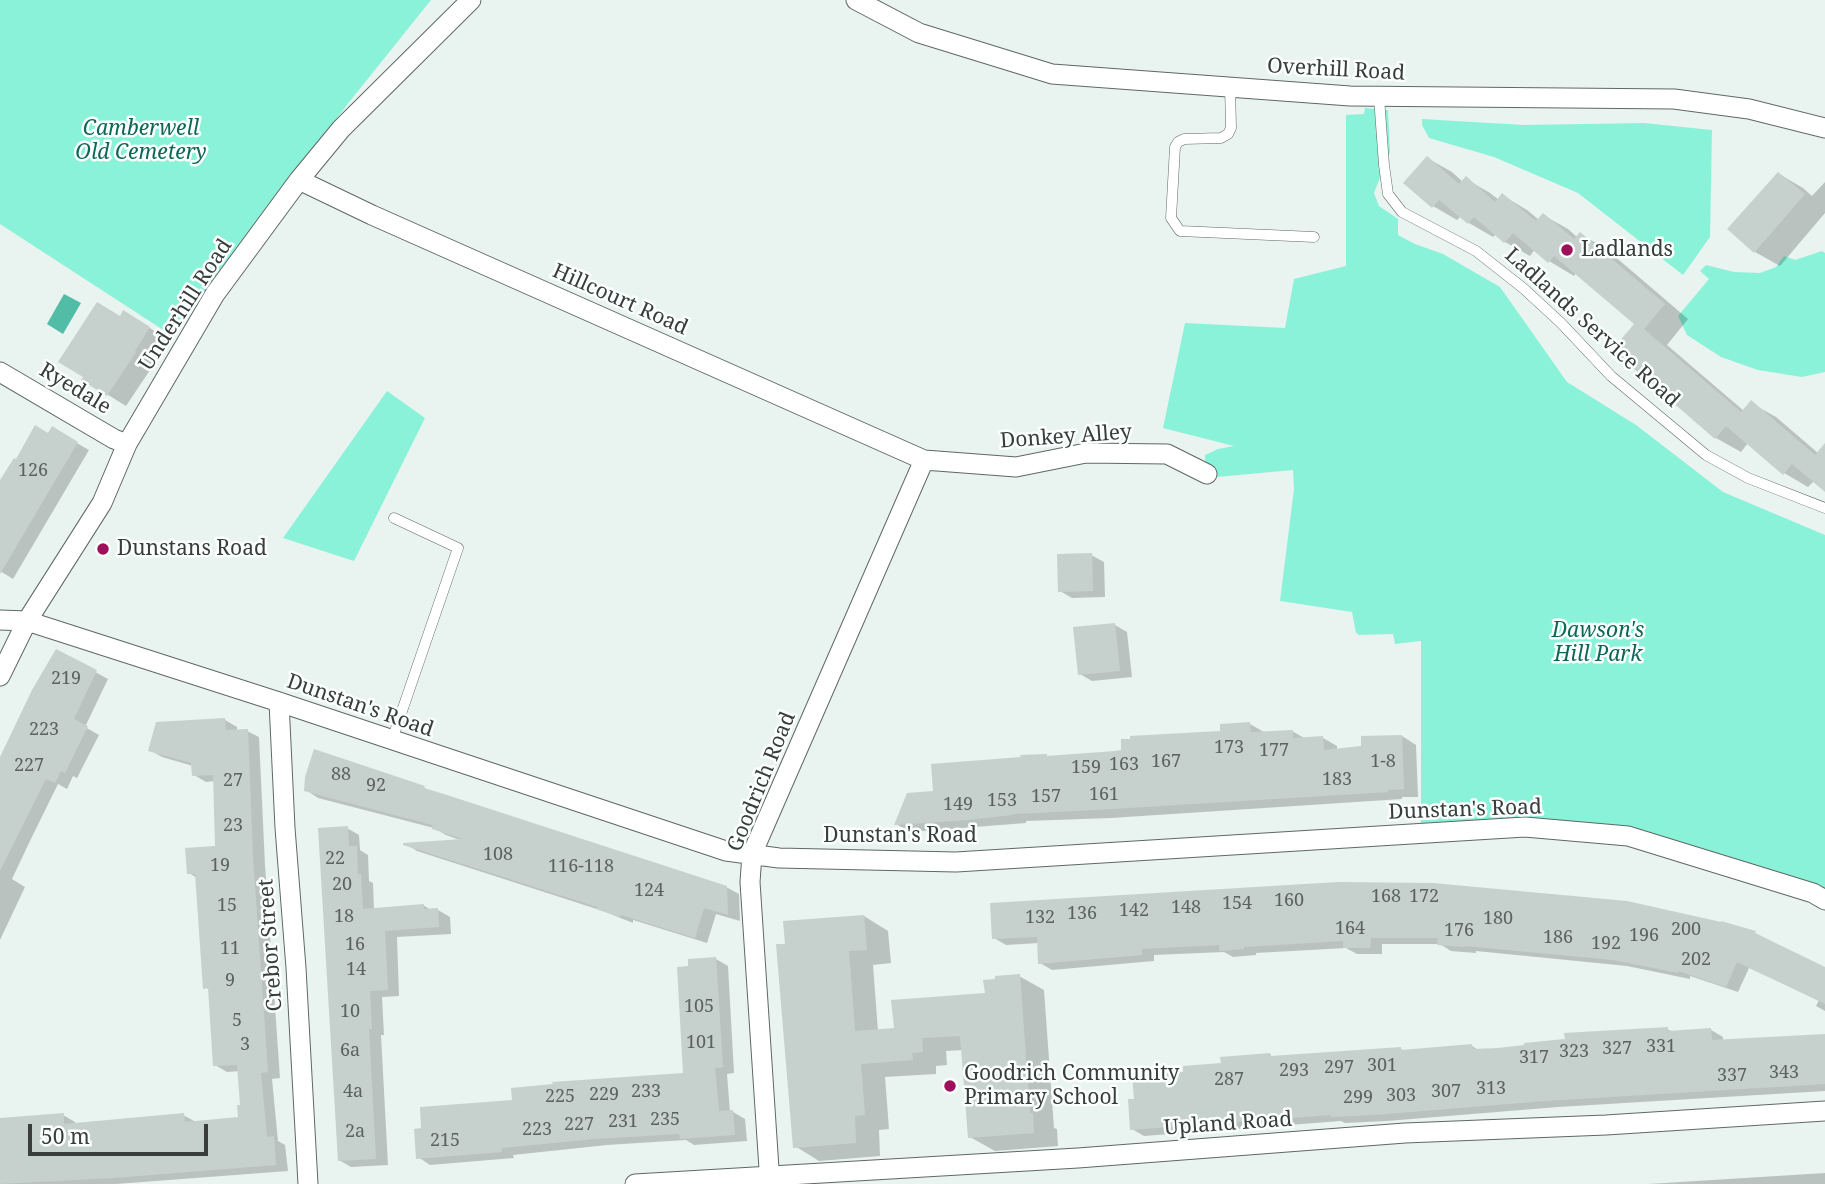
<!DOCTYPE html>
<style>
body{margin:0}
#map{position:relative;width:1825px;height:1184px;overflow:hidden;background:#e9f3f0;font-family:"Noto Serif",serif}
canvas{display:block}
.scale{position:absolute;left:28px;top:1124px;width:180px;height:32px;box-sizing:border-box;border:4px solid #393d3c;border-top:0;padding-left:9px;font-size:21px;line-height:24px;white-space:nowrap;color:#393d3c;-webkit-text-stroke:5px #fbfffe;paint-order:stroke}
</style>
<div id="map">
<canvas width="1825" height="1184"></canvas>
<div class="scale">50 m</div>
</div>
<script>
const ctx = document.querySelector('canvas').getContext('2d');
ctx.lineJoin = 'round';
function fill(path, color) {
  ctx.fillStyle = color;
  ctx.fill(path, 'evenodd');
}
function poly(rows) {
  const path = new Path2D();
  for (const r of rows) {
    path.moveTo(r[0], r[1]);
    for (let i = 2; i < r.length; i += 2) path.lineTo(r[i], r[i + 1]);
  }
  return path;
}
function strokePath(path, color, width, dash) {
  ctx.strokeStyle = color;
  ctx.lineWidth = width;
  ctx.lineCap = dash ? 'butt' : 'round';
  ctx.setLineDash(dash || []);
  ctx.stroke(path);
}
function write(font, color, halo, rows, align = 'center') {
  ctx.font = font + ' "Noto Serif",serif';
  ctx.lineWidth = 5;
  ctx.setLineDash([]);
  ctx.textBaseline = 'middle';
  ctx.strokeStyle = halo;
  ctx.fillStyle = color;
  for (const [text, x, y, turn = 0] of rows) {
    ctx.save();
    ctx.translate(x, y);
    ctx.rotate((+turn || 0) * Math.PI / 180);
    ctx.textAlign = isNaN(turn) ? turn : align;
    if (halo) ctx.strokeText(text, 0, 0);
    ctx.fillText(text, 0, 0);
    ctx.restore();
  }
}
const green = poly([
 [0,0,431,0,350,101,171,335,0,224],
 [1365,108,1388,110,1390,152,1374,193,1379,206,1398,219,1398,235,1415,244,1443,254,1500,287,1567,382,1636,425,1723,492,1825,535,1825,907,1810,900,1631,846,1421,825,1421,641,1395,644,1393,634,1358,635,1358,633,1356,633,1352,612,1280,601,1294,489,1293,470,1206,478,1205,455,1218,449,1234,446,1163,428,1185,323,1285,328,1294,279,1346,266,1346,115,1364,114],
 [1422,119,1524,125,1644,123,1712,130,1710,237,1683,275,1578,193,1494,157,1429,138,1422,125],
 [1822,251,1825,253,1825,372,1802,377,1758,370,1721,357,1687,335,1678,316,1709,279,1700,271,1706,265,1734,272,1760,273,1776,267,1784,256,1795,260],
 [387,391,425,418,354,561,283,538]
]);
const water = poly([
 [64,294,81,303,63,334,47,324]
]);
const shadow = poly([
 [1427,158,1452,172,1463,182,1466,179,1490,193,1499,200,1502,195,1527,210,1539,220,1543,215,1568,229,1578,238,1580,234,1605,248,1688,319,1667,345,1744,411,1751,403,1776,417,1818,453,1825,446,1825,490,1814,481,1808,487,1784,473,1748,443,1741,452,1716,438,1614,350,1637,324,1576,273,1574,276,1549,261,1535,249,1530,256,1505,242,1496,234,1493,237,1469,223,1461,216,1457,220,1433,206],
 [1779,174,1803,188,1812,196,1825,182,1825,213,1780,266,1755,252],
 [121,318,142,323,167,339,152,363,154,364,126,406,84,380],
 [52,429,89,450,13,579,0,571,0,492],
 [1091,555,1104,562,1105,597,1072,598,1060,591],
 [1115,625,1127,632,1132,677,1092,681,1080,674],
 [57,651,108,679,85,727,99,735,77,778,73,776,67,789,58,784,29,843,12,879,25,887,0,940,0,761],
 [225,720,237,727,237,731,247,731,259,737,265,865,280,1078,272,1079,278,1141,285,1145,288,1171,116,1184,0,1184,0,1118,3,1119,63,1115,75,1122,75,1125,183,1115,196,1122,240,1118,242,1107,240,1071,227,1072,215,1065,210,990,205,987,197,878,189,873,217,847,215,781,206,782,194,775,193,766,162,757,150,750],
 [1250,724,1264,732,1292,731,1306,739,1323,738,1337,746,1337,751,1363,748,1402,736,1416,745,1418,797,1402,797,1402,799,1111,818,1026,821,1026,823,910,832,896,824,935,793,1046,756,1050,758,1116,752,1222,733],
 [424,788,433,793,726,887,739,894,740,921,716,914,707,943,633,920,633,923,603,911,417,851,406,844,463,841,446,835,434,828,318,798,306,790],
 [347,828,359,835,360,850,368,855,369,881,373,883,374,910,423,905,431,910,438,910,450,917,451,934,397,937,399,996,382,997,384,1035,381,1035,388,1165,351,1167,339,1160],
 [992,905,1755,933,1825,969,1825,1011,1816,1006,1819,1000,1749,968,1738,992,1690,976,1690,979,1627,966,1476,951,1476,953,1451,951,1440,944,1382,944,1382,954,1357,954,1346,948,1256,953,1256,955,1233,957,1224,952,1154,955,1154,961,1052,970,1040,963,1039,943,1006,945,994,938],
 [864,916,888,931,891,963,873,965,878,1031,896,1030,986,994,1019,976,1044,990,1054,1128,1057,1129,1058,1146,995,1151,970,1137,963,1050,946,1051,947,1065,936,1066,936,1074,885,1077,889,1129,879,1130,880,1156,819,1161,795,1146,787,945],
 [716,959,728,966,734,1073,727,1074,730,1112,733,1112,745,1119,747,1141,694,1145,686,1140,607,1145,513,1155,514,1158,430,1165,418,1157,513,1102,684,1075,690,968],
 [1667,1029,1673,1032,1711,1030,1723,1037,1723,1041,1825,1035,1825,1091,1558,1107,1387,1121,1345,1123,1341,1121,1144,1136,1132,1129,1135,1101,1185,1073,1270,1055,1275,1058,1401,1049,1406,1052,1472,1046,1480,1051],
 [1825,1173,1825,1184,1648,1184]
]);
const building = poly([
 [1427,156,1459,184,1466,176,1495,202,1502,193,1536,221,1543,213,1574,239,1580,232,1665,304,1644,329,1741,412,1751,400,1815,455,1825,443,1825,492,1792,464,1783,475,1726,426,1715,439,1612,350,1634,324,1554,256,1548,263,1513,233,1504,243,1474,217,1468,224,1439,200,1432,208,1403,183],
 [1778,172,1805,194,1754,253,1727,229],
 [97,302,120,316,123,310,150,327,135,351,136,352,107,396,81,380,83,377,58,362],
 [35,425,48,433,52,426,78,442,0,574,0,480,14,458,16,459],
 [1092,553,1093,591,1058,592,1057,554],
 [1115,623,1120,671,1078,675,1073,627],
 [56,649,97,670,74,719,88,726,65,773,61,771,55,783,46,779,0,871,0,757,32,690],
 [225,718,226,730,248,729,253,857,268,1072,261,1073,267,1137,274,1136,276,1165,113,1178,0,1184,0,1118,64,1113,64,1124,184,1113,185,1122,238,1117,237,1105,240,1105,237,1065,213,1066,208,988,203,989,195,874,187,874,185,848,215,846,213,775,192,776,191,763,148,751,156,722],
 [1250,722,1251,732,1293,730,1293,738,1323,736,1324,750,1361,746,1361,736,1402,735,1404,789,1388,790,1388,792,1095,810,1012,814,1012,815,968,820,894,825,907,793,933,791,931,764,1021,757,1020,755,1047,754,1047,756,1115,751,1121,750,1121,739,1130,739,1130,736,1220,731,1220,724],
 [314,749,425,786,424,788,447,795,727,886,728,915,704,908,695,938,621,915,620,917,596,909,597,907,403,845,403,843,463,839,432,829,432,825,304,791,305,777],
 [348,826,349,846,357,846,358,874,361,874,363,909,424,904,424,909,438,908,439,927,385,931,388,990,370,991,372,1029,369,1029,376,1159,338,1161,318,828],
 [1338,882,1433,883,1627,901,1721,922,1721,921,1756,931,1755,933,1825,967,1825,1004,1737,962,1726,987,1678,971,1678,973,1613,960,1465,946,1464,947,1437,945,1438,938,1371,938,1370,948,1343,948,1343,941,1244,947,1244,949,1219,951,1219,945,1142,949,1142,955,1038,964,1037,937,992,939,990,903],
 [864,915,867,950,849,951,855,1031,894,1028,891,1000,985,993,983,980,995,979,995,976,1020,974,1030,1113,1033,1113,1034,1133,968,1138,960,1036,922,1038,923,1052,912,1053,913,1060,861,1064,865,1115,855,1116,856,1143,793,1148,776,944,785,944,783,921],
 [716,957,723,1067,715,1068,719,1111,733,1110,735,1135,680,1139,679,1134,594,1139,502,1148,502,1152,416,1159,414,1129,421,1128,420,1107,512,1100,511,1088,553,1084,552,1082,683,1073,677,967,688,966,688,959],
 [1668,1027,1668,1031,1711,1028,1712,1040,1825,1034,1825,1084,1545,1101,1374,1115,1331,1117,1331,1115,1130,1130,1128,1099,1134,1099,1132,1075,1183,1072,1183,1066,1221,1063,1220,1057,1270,1053,1271,1056,1401,1047,1401,1050,1472,1044,1473,1049,1498,1048,1524,1045,1524,1043,1565,1039,1564,1033]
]);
const service = poly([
 [1230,86,1231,128,1228,134,1221,138,1184,139,1178,142,1175,147,1171,218,1180,231,1314,237],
 [1379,97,1384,165,1388,194,1402,212,1476,251,1523,288,1561,323,1611,376,1706,455,1748,478,1825,508],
 [392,740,458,548,394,518]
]);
const minor = poly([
 [856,0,919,33,1052,74,1350,96,1674,99,1749,109,1825,128],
 [299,180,372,215,924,460,1016,467,1086,453,1167,454,1207,474],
 [0,372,114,439,127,444],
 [0,620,27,621,279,702,726,851,779,858,956,862,1525,827,1628,836,1813,893,1825,900],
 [0,676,27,621,102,503,127,444,215,294,299,180,341,129,471,0],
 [279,702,285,828,296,968,308,1184],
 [635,1184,1078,1158,1405,1133,1606,1125,1825,1111],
 [770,1184,750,882,752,854,924,460]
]);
const markers = [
 [1567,250,7,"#9f105a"],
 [103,549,7,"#9f105a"],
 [950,1086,7,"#9f105a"]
];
const numberNames = [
 ["126",33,471],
 ["219",66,679],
 ["223",44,730],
 ["173",1229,748],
 ["177",1274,751],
 ["167",1166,762],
 ["1-8",1383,762],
 ["163",1124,765],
 ["227",29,766],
 ["159",1086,768],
 ["88",341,775],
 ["183",1337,780],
 ["27",233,781],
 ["92",376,786],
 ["161",1104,795],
 ["157",1046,797],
 ["153",1002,801],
 ["149",958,805],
 ["23",233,826],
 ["108",498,855],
 ["22",335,859],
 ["19",220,866],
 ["116-118",581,867],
 ["20",342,885],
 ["124",649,891],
 ["168",1386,897],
 ["172",1424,897],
 ["160",1289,901],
 ["154",1237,904],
 ["15",227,906],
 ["148",1186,908],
 ["142",1134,911],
 ["136",1082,914],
 ["18",344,917],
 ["132",1040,918],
 ["180",1498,919],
 ["164",1350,929],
 ["200",1686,930],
 ["176",1459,931],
 ["196",1644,936],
 ["186",1558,938],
 ["192",1606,944],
 ["16",355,945],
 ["11",230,949],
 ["202",1696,960],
 ["14",356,970],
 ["9",230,981],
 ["105",699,1007],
 ["10",350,1012],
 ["5",237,1021],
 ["101",701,1043],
 ["3",245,1045],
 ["331",1661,1047],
 ["327",1617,1049],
 ["6a",350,1051],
 ["323",1574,1052],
 ["317",1534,1058],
 ["301",1382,1066],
 ["297",1339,1068],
 ["293",1294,1071],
 ["343",1784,1073],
 ["337",1732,1076],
 ["287",1229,1080],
 ["313",1491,1089],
 ["4a",353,1092],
 ["233",646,1092],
 ["307",1446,1092],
 ["229",604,1095],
 ["303",1401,1096],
 ["225",560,1097],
 ["299",1358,1098],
 ["235",665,1120],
 ["231",623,1122],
 ["227",579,1125],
 ["223",537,1130],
 ["2a",355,1132],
 ["215",445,1141]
];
const streetNames = [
 ["Overhill Road",1336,70,3],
 ["Hillcourt Road",620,300,24],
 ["Underhill Road",186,305,-57],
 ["Ladlands Service Road",1592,328,42],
 ["Ryedale",75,389,31],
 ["Donkey Alley",1066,437,-4],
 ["Dunstan's Road",360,706,19],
 ["Goodrich Road",762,782,-68],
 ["Dunstan's Road",1465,810,-2],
 ["Dunstan's Road",900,836],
 ["Crebor Street",271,945,-94],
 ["Upland Road",1228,1124,-4]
];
const parkNames = [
 ["Camberwell",141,129],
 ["Old Cemetery",141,153],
 ["Dawson's",1598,631],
 ["Hill Park",1598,655]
];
const poiNames = [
 ["Ladlands",1581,250],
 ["Dunstans Road",117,549],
 ["Goodrich Community",964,1074],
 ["Primary School",964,1098]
];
fill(green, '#8bf2da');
fill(water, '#52bda6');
fill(shadow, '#0003');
fill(building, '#c6d0cd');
strokePath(service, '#5f6865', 11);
strokePath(minor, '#5f6865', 21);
strokePath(service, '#fff', 10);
strokePath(minor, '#fff', 19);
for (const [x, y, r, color] of markers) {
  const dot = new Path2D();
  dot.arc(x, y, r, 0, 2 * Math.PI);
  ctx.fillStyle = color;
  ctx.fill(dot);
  strokePath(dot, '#fbfffe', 2.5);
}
write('18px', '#5c6260', null, numberNames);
write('21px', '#393d3c', '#fbfffe', streetNames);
write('italic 21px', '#0e6657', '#fbfffe', parkNames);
write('21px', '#393d3c', '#fbfffe', poiNames, 'left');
</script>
